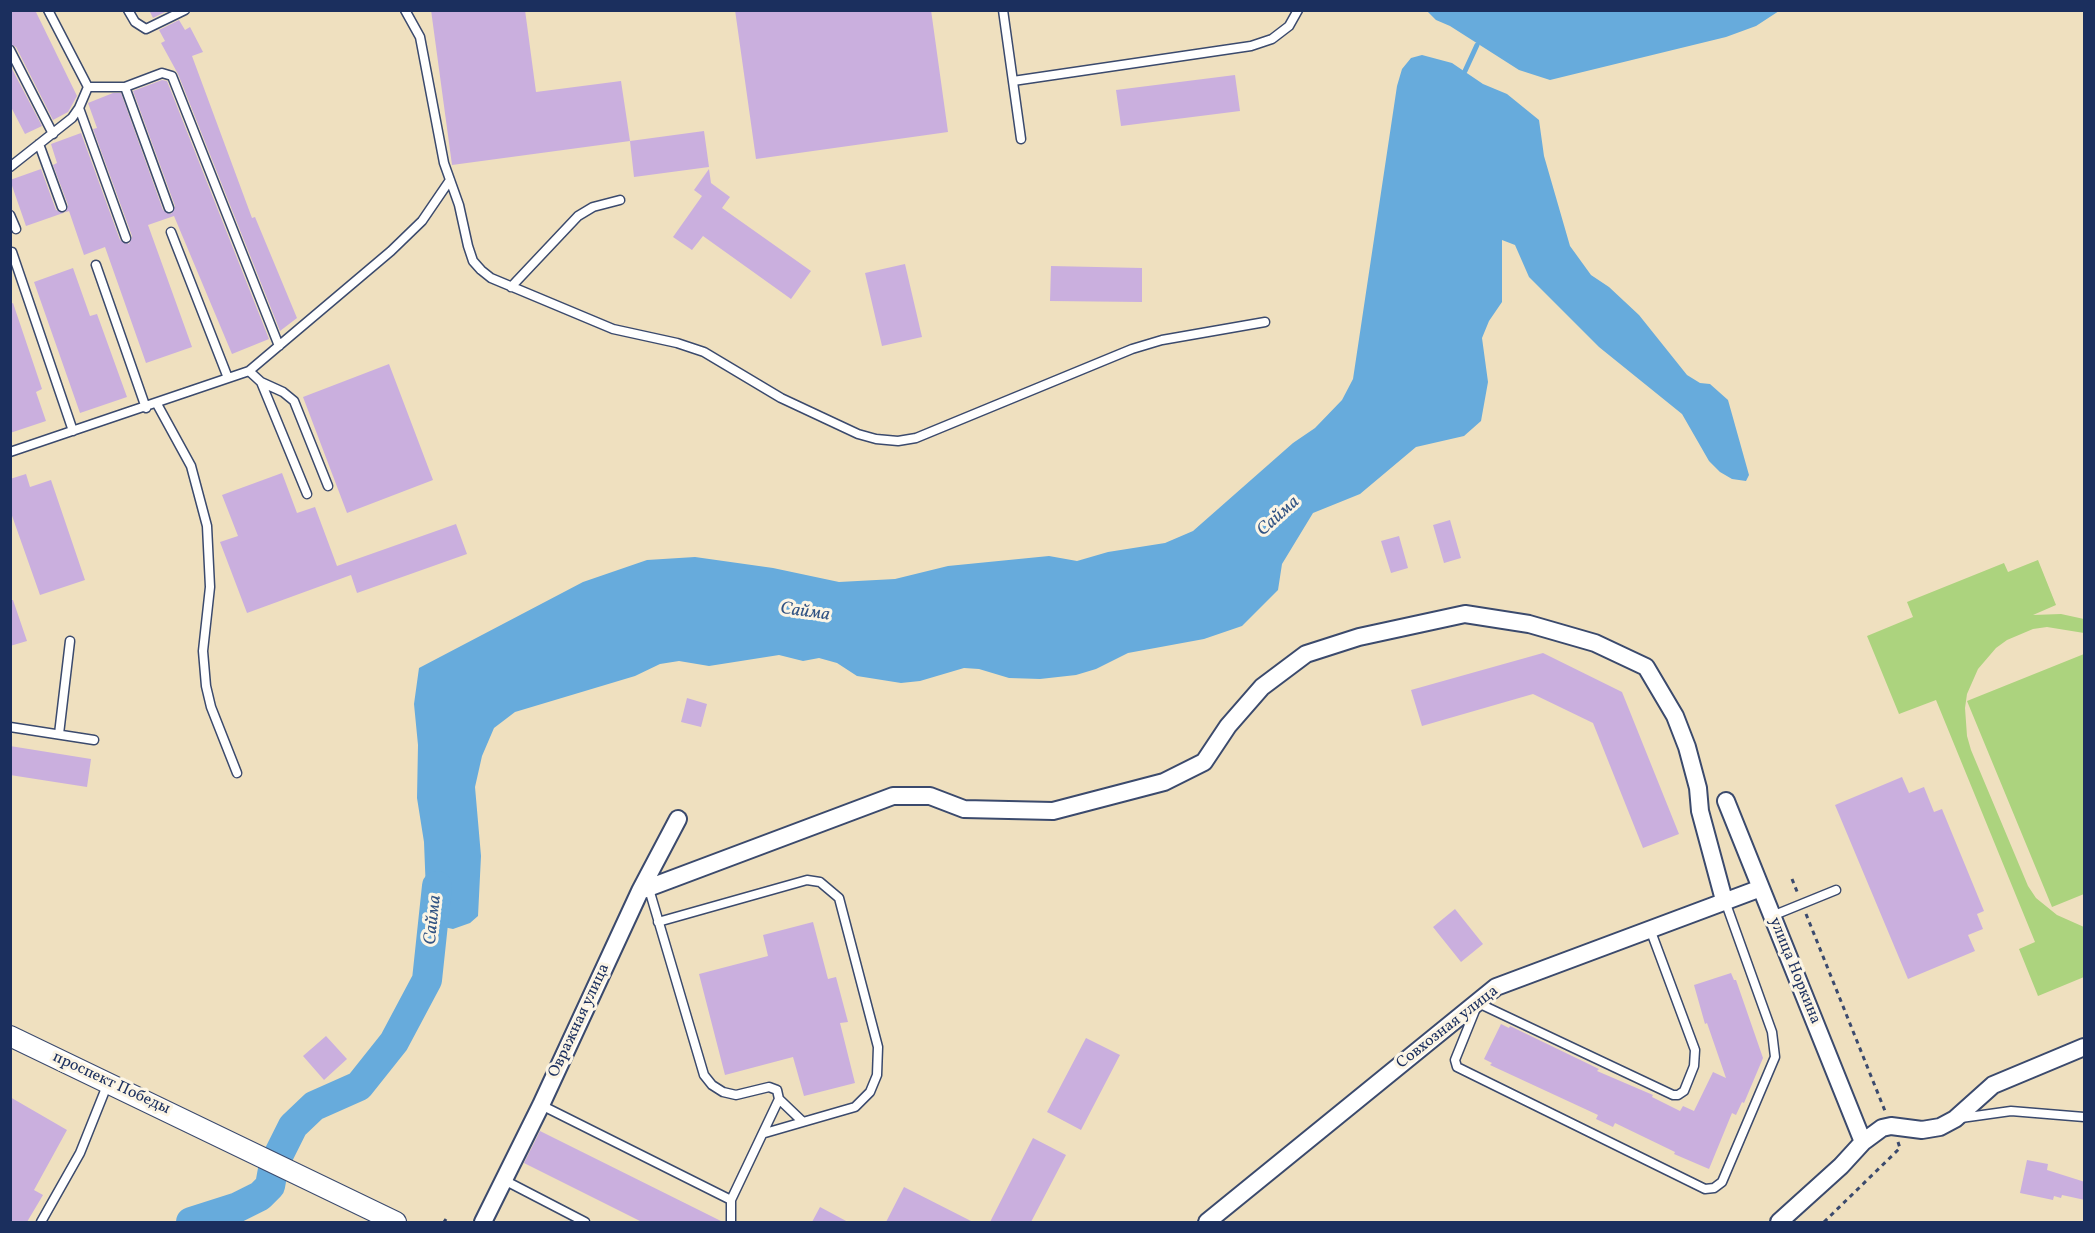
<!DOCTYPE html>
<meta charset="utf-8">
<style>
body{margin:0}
#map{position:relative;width:2095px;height:1233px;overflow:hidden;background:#efe0bf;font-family:Vollkorn,serif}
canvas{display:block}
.frame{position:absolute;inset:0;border:12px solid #1b2f5e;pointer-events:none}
</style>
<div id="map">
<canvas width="2095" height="1233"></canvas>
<div class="frame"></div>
</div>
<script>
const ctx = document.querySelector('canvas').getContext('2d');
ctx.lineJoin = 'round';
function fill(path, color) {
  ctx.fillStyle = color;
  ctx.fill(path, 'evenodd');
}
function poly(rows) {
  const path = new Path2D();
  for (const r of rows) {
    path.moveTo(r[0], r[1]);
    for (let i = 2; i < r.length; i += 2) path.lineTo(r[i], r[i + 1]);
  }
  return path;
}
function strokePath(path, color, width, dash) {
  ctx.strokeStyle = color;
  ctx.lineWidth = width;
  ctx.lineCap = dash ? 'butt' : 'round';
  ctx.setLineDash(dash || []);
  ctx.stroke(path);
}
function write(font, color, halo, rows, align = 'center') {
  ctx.font = font + ' Vollkorn,serif';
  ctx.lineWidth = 6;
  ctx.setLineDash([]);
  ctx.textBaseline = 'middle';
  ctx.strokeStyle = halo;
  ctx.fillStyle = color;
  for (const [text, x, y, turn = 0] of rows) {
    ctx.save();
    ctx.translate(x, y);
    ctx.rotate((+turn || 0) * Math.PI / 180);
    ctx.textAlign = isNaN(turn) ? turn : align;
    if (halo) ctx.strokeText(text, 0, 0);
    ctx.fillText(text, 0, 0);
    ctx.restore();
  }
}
const green = poly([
 [2038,560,2056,605,2033,615,2061,614,2084,619,2084,633,2047,627,2033,629,2007,640,1996,648,1978,669,1967,694,1965,708,1967,736,1971,750,2028,886,2036,898,2057,915,2084,927,2084,977,2038,996,2019,949,2035,942,1936,700,1899,714,1867,636,1913,617,1907,602,2004,563,2008,572],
 [2084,654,2084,894,2052,907,1967,701]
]);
const water = poly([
 [1427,11,1779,11,1756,26,1726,37,1550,80,1519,70,1450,26,1436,20],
 [1422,55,1452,63,1483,84,1507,94,1539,120,1544,156,1570,246,1591,275,1609,287,1639,315,1687,375,1700,383,1710,384,1728,400,1749,475,1746,481,1732,479,1720,472,1709,461,1682,414,1599,347,1529,277,1515,245,1502,240,1502,302,1489,321,1482,338,1488,382,1481,421,1464,436,1416,447,1360,494,1313,513,1282,564,1278,590,1242,626,1204,639,1128,653,1096,669,1076,675,1040,679,1009,678,979,669,964,668,920,681,901,683,857,676,837,663,819,658,803,661,779,655,709,666,679,661,660,664,635,676,515,712,494,728,482,756,475,787,481,856,478,916,470,923,453,929,434,925,427,918,424,842,417,798,418,745,414,704,419,668,583,582,647,560,695,557,773,568,839,582,895,579,948,566,1049,556,1077,561,1108,552,1165,543,1193,531,1293,443,1315,428,1342,400,1353,379,1397,86,1402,69,1411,58]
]);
const stream = poly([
 [1465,71,1477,45]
]);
const river = poly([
 [191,1222,238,1207,260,1196,270,1186,274,1164,293,1126,314,1106,359,1086,394,1042,427,980,437,886]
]);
const building = poly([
 [16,10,35,10,77,96,68,112,53,120,16,47,10,44,10,13],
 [149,10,169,10,153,18],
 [431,10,525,10,536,92,621,81,630,141,452,165],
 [735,10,931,10,948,132,756,159],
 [179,20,185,30,190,27,203,52,192,56,252,218,255,217,297,318,280,331,178,74,161,43,165,41,159,30],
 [10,65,42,126,25,134,10,105],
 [1235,75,1240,111,1121,126,1116,90],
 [162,80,167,81,269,339,232,354,174,216,148,225,192,347,146,363,105,247,84,255,69,211,26,226,10,180,41,169,56,210,65,213,68,205,53,165,57,163,51,144,81,133,120,240,129,244,132,236,93,129,97,128,88,103,113,93,121,93,163,210,171,214,175,206,133,91],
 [704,131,709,167,634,177,630,141],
 [709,169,711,183,730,197,722,208,811,271,791,299,703,236,692,250,673,237,702,196,694,190],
 [905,264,922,337,882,346,865,273],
 [1051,266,1142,268,1142,302,1050,301],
 [73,268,90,316,97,314,127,397,80,413,34,282],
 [13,303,42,389,36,392,46,421,10,433,10,304],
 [389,364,433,480,347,513,303,397],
 [282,473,297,513,315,507,337,566,456,524,467,554,357,593,351,575,247,613,220,542,238,536,222,495],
 [26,474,30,487,51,480,85,580,40,595,10,510,10,479],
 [1450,520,1461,558,1444,563,1433,525],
 [1399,536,1408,568,1391,573,1381,541],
 [10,600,13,600,27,641,10,646],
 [1543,653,1622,692,1679,834,1643,848,1593,723,1533,694,1422,726,1411,690],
 [687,698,707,704,701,727,681,722],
 [10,746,91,759,87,787,10,775],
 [1902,777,1909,793,1924,787,1934,812,1942,809,1984,911,1977,914,1983,929,1968,935,1975,951,1908,979,1835,805],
 [1455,909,1483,944,1461,962,1433,927],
 [813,922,828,979,836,977,848,1022,840,1023,855,1083,804,1096,793,1057,725,1075,699,974,768,956,763,935],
 [1731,973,1734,980,1736,980,1763,1058,1744,1103,1742,1102,1736,1115,1732,1113,1709,1169,1674,1154,1675,1152,1615,1123,1613,1127,1596,1119,1598,1115,1490,1065,1492,1063,1484,1059,1501,1024,1509,1028,1510,1026,1599,1069,1597,1071,1653,1095,1652,1097,1680,1111,1683,1106,1694,1111,1713,1072,1726,1078,1707,1023,1705,1024,1694,985],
 [326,1036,347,1059,324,1080,303,1056],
 [1086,1038,1120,1055,1081,1130,1047,1112],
 [10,1097,67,1130,34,1190,43,1195,27,1222,10,1222],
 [540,1131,723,1222,642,1222,524,1163],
 [1033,1138,1066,1155,1031,1222,990,1222],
 [2027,1160,2048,1164,2047,1170,2085,1182,2085,1200,2062,1195,2061,1198,2054,1196,2053,1200,2020,1193],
 [904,1187,973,1222,886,1222],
 [820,1207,848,1222,812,1222]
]);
const path = poly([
 [1792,879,1798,894],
 [1806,914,1885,1111],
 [444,1222,446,1219],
 [1824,1222,1900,1148,1898,1142]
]);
const service = poly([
 [48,10,88,87,125,87,162,73,172,76,279,346],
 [128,10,135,22,146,29,185,10],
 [405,10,420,37,444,163,459,205,468,246,473,261,481,270,491,278,613,329,677,343,704,352,781,398,858,434,876,439,898,441,916,438,1132,349,1162,340,1265,322],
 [1003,10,1021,139],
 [10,50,53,134],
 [1013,81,1251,46,1272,39,1289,26,1298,10],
 [88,87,79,108,126,238],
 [125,87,169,208],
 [39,144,62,207],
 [10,167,72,118,79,108],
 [10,215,16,229],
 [171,232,228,378],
 [12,252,73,431],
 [96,265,146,408],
 [511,287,578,216,593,207,620,200],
 [249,371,391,251,422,221,450,180],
 [261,382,283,392,294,401,328,486],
 [157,404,191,466,207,526,210,587,203,651,206,686,211,707,237,773],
 [10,452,249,371,261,382,307,494],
 [10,727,94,740],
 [59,734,70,641],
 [649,889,704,1075,712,1085,723,1092,736,1095,769,1087,777,1090,779,1099,731,1200],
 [1772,916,1836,890],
 [658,922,807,880,820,882,839,898,878,1047,877,1075,870,1092,855,1107,803,1122,779,1099],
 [1650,929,1695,1050,1694,1066,1684,1091,1678,1095,1673,1095,1478,1003,1455,1060,1457,1067,1705,1189,1714,1188,1722,1182,1775,1057,1772,1032,1725,901],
 [541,1105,731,1200,731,1222],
 [1961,1118,2011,1111,2084,1117],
 [765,1133,803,1122],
 [504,1180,585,1222],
 [41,1222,80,1153,108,1083]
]);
const minor = poly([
 [1726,801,1863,1142,1841,1166,1779,1222],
 [640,891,893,796,930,796,964,809,1053,811,1164,782,1204,762,1228,726,1262,687,1306,654,1359,637,1465,614,1529,624,1595,643,1646,667,1675,716,1687,747,1698,788,1700,811,1724,900],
 [1863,1142,1882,1128,1891,1126,1922,1130,1940,1127,1955,1119,1993,1085,2084,1047],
 [483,1222,541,1105,640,891,678,819],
 [1207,1222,1496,987,1761,888]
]);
const tertiary = poly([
 [10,1036,396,1222]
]);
const streetNames = [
 ["улица Норкина",1794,971,68],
 ["Овражная улица",580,1021,-65],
 ["Совхозная улица",1448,1028,-38],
 ["проспект Победы",111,1084,25]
];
const waterNames = [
 ["Сайма",1279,517,-42],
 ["Сайма",805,613,8],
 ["Сайма",434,920,-84]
];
fill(green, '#acd37e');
fill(water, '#67abdc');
strokePath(stream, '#67abdc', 5);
strokePath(river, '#67abdc', 30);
fill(building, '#caafde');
strokePath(service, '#3b4a6d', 11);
strokePath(minor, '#3b4a6d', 20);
strokePath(tertiary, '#3b4a6d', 22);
strokePath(path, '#3b4a6d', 3, [4.5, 4.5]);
strokePath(service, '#fff', 8);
strokePath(minor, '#fff', 16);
strokePath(tertiary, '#fff', 20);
write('16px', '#1b2f5e', '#fcf5e5', streetNames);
write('italic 18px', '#325484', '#fcf5e5', waterNames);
</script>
